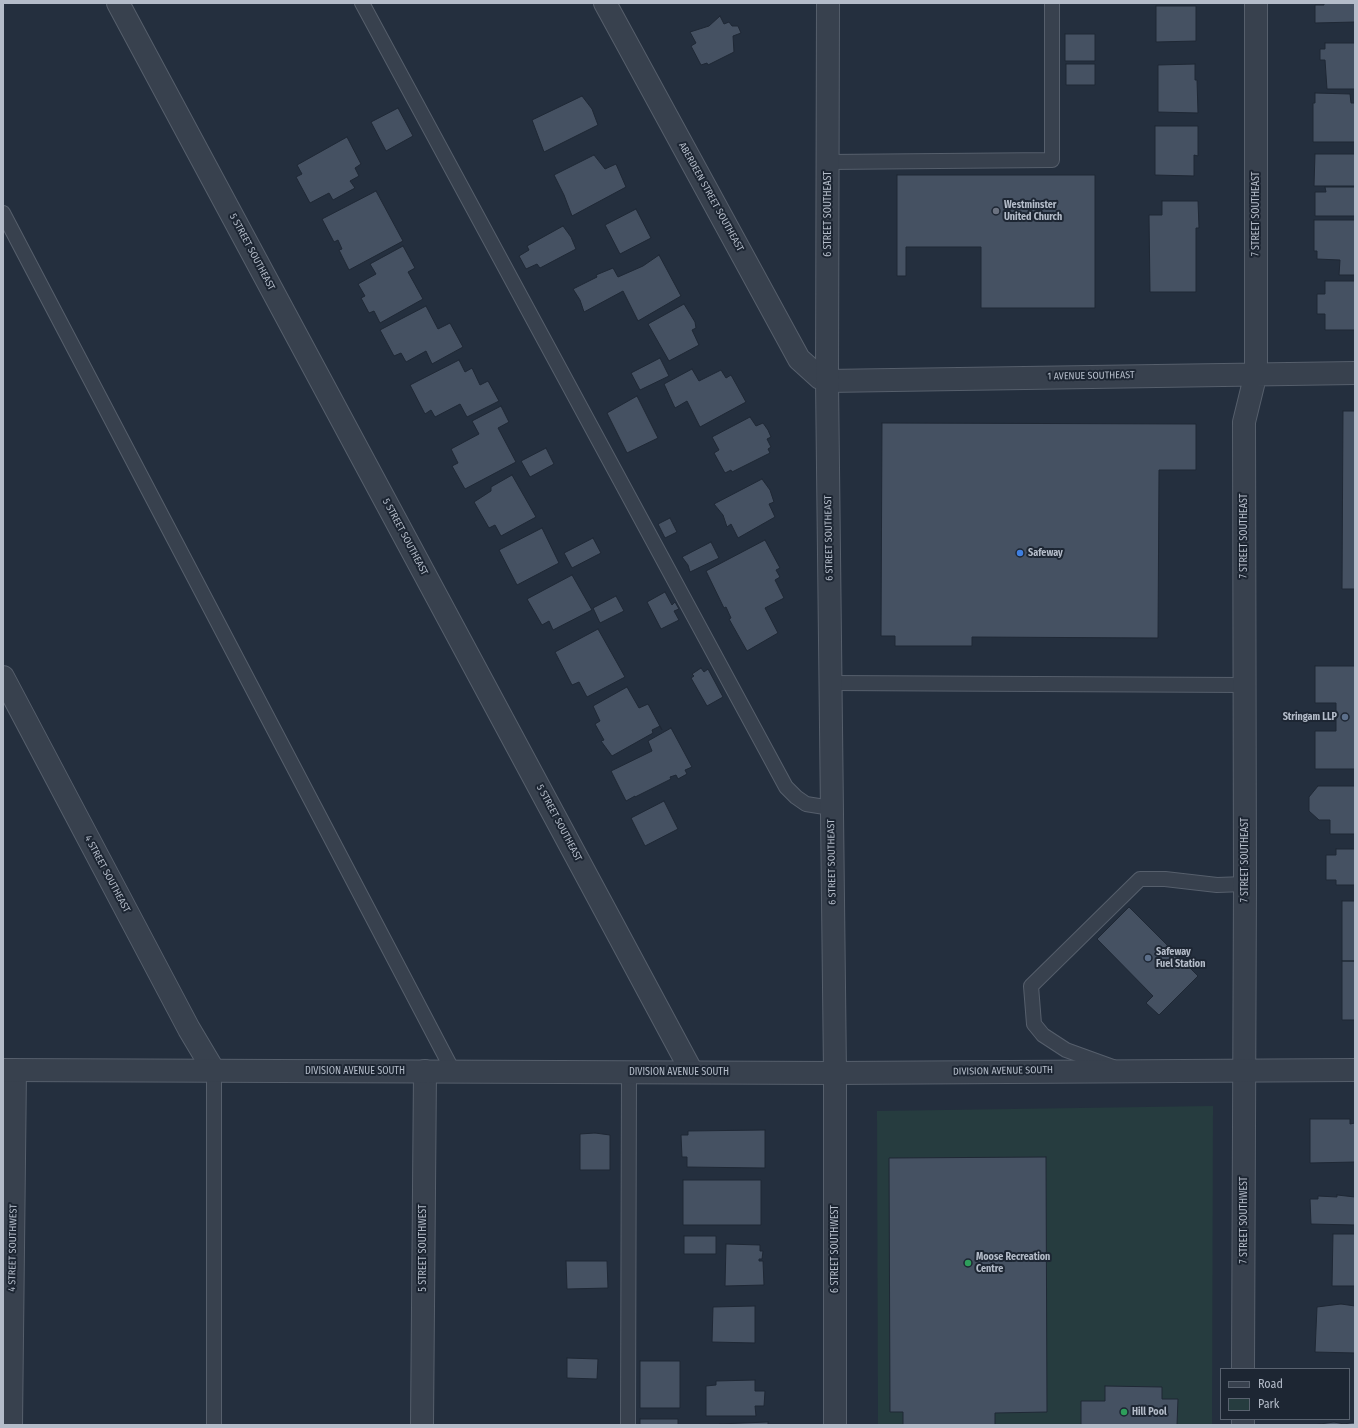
<!DOCTYPE html>
<style>
body{margin:0}
#map{position:relative;width:1358px;height:1428px;overflow:hidden;background:#242f3e;font-family:"Fira Sans Condensed",sans-serif}
canvas{display:block}
.frame{position:absolute;inset:0;border:4px solid #b4bcc9;pointer-events:none}
.legend{position:absolute;left:1220px;top:1368px;width:130px;height:52px;box-sizing:border-box;background:#1d2633;border:1px solid #59626f;margin:0;padding:5px 7px;list-style:none;font-size:12px;color:#b4bcc9}
.legend li{display:flex;align-items:center;gap:8px;height:20px}
.legend b{width:20px;border:1px solid #59626f}
</style>
<div id="map">
<canvas width="1358" height="1428"></canvas>
<div class="frame"></div>
<ul class="legend">
<li><b style="height:5px;background:#38414e"></b>Road</li>
<li><b style="height:11px;background:#263c3f"></b>Park</li>
</ul>
</div>
<script>
const ctx = document.querySelector('canvas').getContext('2d');
ctx.lineJoin = 'round';
function fill(path, color) {
  ctx.fillStyle = color;
  ctx.fill(path, 'evenodd');
}
function poly(rows) {
  const path = new Path2D();
  for (const r of rows) {
    path.moveTo(r[0], r[1]);
    for (let i = 2; i < r.length; i += 2) path.lineTo(r[i], r[i + 1]);
  }
  return path;
}
function strokePath(path, color, width, dash) {
  ctx.strokeStyle = color;
  ctx.lineWidth = width;
  ctx.lineCap = dash ? 'butt' : 'round';
  ctx.setLineDash(dash || []);
  ctx.stroke(path);
}
function write(font, color, halo, rows, align = 'center') {
  ctx.font = font + ' "Fira Sans Condensed",sans-serif';
  ctx.lineWidth = 4;
  ctx.setLineDash([]);
  ctx.textBaseline = 'middle';
  ctx.strokeStyle = halo;
  ctx.fillStyle = color;
  for (const [text, x, y, turn = 0] of rows) {
    ctx.save();
    ctx.translate(x, y);
    ctx.rotate((+turn || 0) * Math.PI / 180);
    ctx.textAlign = isNaN(turn) ? turn : align;
    if (halo) ctx.strokeText(text, 0, 0);
    ctx.fillText(text, 0, 0);
    ctx.restore();
  }
}
const green = poly([
 [1213,1106,1212,1425,878,1425,877,1111]
]);
const building = poly([
 [1324,3,1355,3,1355,22,1315,23,1315,5,1324,5,1324,3],
 [1156,6,1196,6,1196,41,1156,42,1156,6],
 [720,16,724,24,729,22,732,26,738,26,741,33,733,36,734,52,708,65,707,63,701,65,691,46,696,43,690,32,709,26,720,16],
 [1065,34,1095,34,1095,61,1065,61,1065,34],
 [1325,43,1355,43,1355,89,1327,89,1325,60,1320,60,1320,49,1325,49,1325,43],
 [1066,64,1095,64,1095,85,1066,85,1066,64],
 [1195,64,1195,80,1197,80,1198,113,1158,112,1158,65,1195,64],
 [1315,93,1350,94,1351,103,1355,103,1355,142,1313,142,1313,103,1315,103,1315,93],
 [582,96,592,109,598,125,544,152,532,120,582,96],
 [398,108,413,136,386,151,371,122,398,108],
 [1155,126,1198,126,1198,156,1194,155,1194,176,1155,175,1155,126],
 [347,137,361,164,355,168,359,176,350,181,355,188,333,200,329,193,310,203,296,177,302,174,297,165,347,137],
 [1315,154,1355,154,1355,186,1314,186,1315,154],
 [594,155,605,169,616,164,626,187,572,216,564,195,554,175,594,155],
 [897,175,1095,175,1095,308,981,308,981,247,906,247,906,276,897,276,897,175],
 [1325,187,1355,187,1355,216,1315,216,1315,192,1326,192,1325,187],
 [376,191,403,241,349,270,339,250,342,249,338,240,334,242,322,219,376,191],
 [1162,201,1198,201,1199,228,1196,228,1196,292,1150,292,1149,215,1162,215,1162,201],
 [636,209,651,238,620,254,605,225,636,209],
 [1314,220,1355,220,1355,275,1339,275,1340,260,1317,259,1317,251,1314,251,1314,220],
 [563,226,571,237,576,249,540,268,537,264,526,269,519,256,529,250,527,246,563,226],
 [403,246,415,268,408,272,423,299,380,323,374,311,369,313,361,298,365,296,358,284,376,274,370,264,403,246],
 [659,255,681,296,638,321,623,291,584,312,580,300,573,289,597,277,596,275,613,268,618,277,643,266,659,255],
 [1325,281,1355,281,1355,330,1325,330,1325,314,1317,314,1317,294,1325,294,1325,281],
 [684,304,695,322,696,328,692,330,699,345,669,361,648,324,684,304],
 [426,306,438,329,450,323,463,347,432,364,426,351,406,362,401,353,394,356,380,330,426,306],
 [660,358,669,376,640,390,631,373,660,358],
 [459,360,465,372,472,368,480,385,488,381,499,401,467,417,460,404,435,417,431,410,425,414,410,385,459,360],
 [692,369,699,381,721,370,726,378,731,375,746,402,700,427,687,401,675,408,664,384,692,369],
 [637,396,658,438,627,453,607,413,637,396],
 [501,406,509,422,498,428,516,462,465,489,452,466,458,463,451,449,479,434,472,421,501,406],
 [1343,411,1355,411,1355,589,1342,589,1343,411],
 [750,417,756,426,763,423,768,430,771,437,767,439,771,447,768,449,770,453,732,472,731,470,725,473,714,453,719,450,712,437,750,417],
 [882,423,1196,424,1196,470,1159,470,1158,638,972,637,972,646,895,646,895,636,881,636,882,423],
 [546,448,554,464,530,477,521,461,546,448],
 [512,475,536,517,501,536,495,525,489,528,474,502,491,491,491,487,512,475],
 [762,479,770,490,774,502,769,504,775,517,738,538,731,524,727,527,723,515,714,504,762,479],
 [670,518,677,532,665,538,658,524,670,518],
 [542,528,559,563,517,585,499,550,542,528],
 [593,538,601,553,572,568,564,553,593,538],
 [765,540,780,568,776,570,780,577,775,580,784,598,765,608,778,633,747,651,729,619,731,618,726,607,724,608,706,571,765,540],
 [711,542,719,558,690,572,688,565,682,557,711,542],
 [572,575,592,610,553,630,549,621,542,625,527,599,572,575],
 [665,592,672,605,675,602,679,609,674,611,679,620,661,629,647,602,665,592],
 [616,596,624,611,600,623,593,608,616,596],
 [598,629,625,677,587,697,579,682,572,685,555,652,598,629],
 [1315,666,1355,666,1355,769,1315,769,1315,731,1336,731,1336,703,1315,703,1315,666],
 [701,668,704,672,708,669,723,697,707,706,691,678,694,676,692,674,701,668],
 [627,687,639,708,648,704,662,730,660,726,652,730,653,733,612,756,601,741,604,740,595,724,600,721,593,706,627,687],
 [671,728,692,767,685,770,687,774,678,779,676,775,670,777,671,779,635,797,635,796,626,801,611,771,652,751,648,741,671,728],
 [1318,786,1355,786,1355,834,1330,834,1330,820,1319,820,1309,811,1309,797,1318,786],
 [664,801,678,829,645,846,631,818,664,801],
 [1336,849,1355,849,1355,885,1336,885,1336,880,1326,880,1326,855,1336,855,1336,849],
 [1342,901,1355,901,1355,961,1342,961,1342,901],
 [1129,907,1198,976,1159,1015,1146,1003,1153,996,1097,939,1129,907],
 [1342,961,1355,961,1355,1020,1342,1020,1342,961],
 [1310,1119,1350,1119,1350,1124,1355,1123,1355,1162,1310,1163,1310,1119],
 [765,1130,765,1168,687,1167,687,1157,682,1157,681,1135,688,1135,688,1131,765,1130],
 [595,1133,610,1135,610,1170,580,1170,580,1134,595,1133],
 [1046,1157,1047,1412,995,1413,995,1425,903,1425,903,1412,890,1412,889,1158,1046,1157],
 [683,1180,761,1180,761,1225,683,1225,683,1180],
 [1337,1195,1355,1197,1355,1225,1311,1224,1310,1199,1318,1199,1318,1196,1337,1197,1337,1195],
 [1333,1234,1355,1234,1355,1286,1332,1286,1333,1234],
 [684,1236,716,1236,716,1254,684,1254,684,1236],
 [726,1244,760,1245,760,1251,763,1251,762,1259,759,1259,759,1261,763,1261,764,1285,725,1286,726,1244],
 [566,1261,607,1261,608,1288,567,1289,566,1261],
 [1341,1304,1355,1306,1355,1353,1315,1352,1317,1307,1341,1304],
 [755,1306,755,1343,712,1342,713,1307,755,1306],
 [567,1358,598,1359,597,1379,567,1378,567,1358],
 [640,1361,680,1361,680,1408,640,1408,640,1361],
 [755,1380,755,1391,765,1391,764,1406,755,1406,756,1416,706,1416,706,1386,716,1385,716,1381,755,1380],
 [1105,1386,1162,1387,1162,1399,1178,1399,1177,1425,1081,1425,1081,1401,1105,1401,1105,1386],
 [640,1419,678,1419,678,1425,640,1425,640,1419],
 [768,1422,768,1425,719,1425,719,1424,768,1422],
 [1334,1422,1344,1424,1355,1422,1355,1425,1313,1425,1334,1422]
]);
const service = poly([
 [362,3,786,787,796,797,806,804,831,808],
 [828,162,1052,160,1052,3],
 [3,213,453,1071],
 [830,683,1244,685],
 [1113,1067,1066,1050,1043,1035,1034,1024,1031,986,1140,879,1165,879,1217,885,1245,884],
 [214,1425,214,1071],
 [628,1425,629,1072]
]);
const minor = poly([
 [118,3,692,1072],
 [605,3,799,359,820,378,827,381,1355,373],
 [3,677,189,1029,214,1071],
 [1243,1369,1245,884,1244,422,1256,373,1256,3],
 [11,1425,15,1070],
 [422,1425,425,1071],
 [835,1425,835,1073],
 [1243,1425,1243,1419]
]);
const tertiary = poly([
 [828,3,827,381,835,1073],
 [3,1070,835,1073,1355,1070]
]);
const markers = [
 [996,211,4,"#6b7280"],
 [1020,553,4,"#3f7fe0"],
 [1345,717,4,"#5c6f8a"],
 [1148,958,4,"#5c6f8a"],
 [968,1263,4,"#2e9e5b"],
 [1124,1412,4,"#2e9e5b"]
];
const streetNames = [
 ["ABERDEEN STREET SOUTHEAST",711,197,61],
 ["6 STREET SOUTHEAST",828,214,-90],
 ["7 STREET SOUTHEAST",1256,214,-90],
 ["5 STREET SOUTHEAST",252,252,62],
 ["1 AVENUE SOUTHEAST",1091,376,-1],
 ["7 STREET SOUTHEAST",1244,536,-90],
 ["5 STREET SOUTHEAST",405,537,62],
 ["6 STREET SOUTHEAST",829,538,-91],
 ["5 STREET SOUTHEAST",559,823,62],
 ["7 STREET SOUTHEAST",1245,860,-90],
 ["6 STREET SOUTHEAST",832,862,-91],
 ["4 STREET SOUTHEAST",107,874,62],
 ["DIVISION AVENUE SOUTH",355,1071],
 ["DIVISION AVENUE SOUTH",1003,1071,-1],
 ["DIVISION AVENUE SOUTH",679,1072],
 ["7 STREET SOUTHWEST",1244,1220,-90],
 ["4 STREET SOUTHWEST",13,1248,-89],
 ["5 STREET SOUTHWEST",423,1248,-90],
 ["6 STREET SOUTHWEST",835,1249,-90]
];
const poiNames = [
 ["Westminster",1004,205],
 ["United Church",1004,217],
 ["Safeway",1028,553],
 ["Stringam LLP",1337,717,"right"],
 ["Safeway",1156,952],
 ["Fuel Station",1156,964],
 ["Moose Recreation",976,1257],
 ["Centre",976,1269],
 ["Hill Pool",1132,1412]
];
fill(green, '#263c3f');
fill(building, '#455162');
strokePath(building, '#1f2835', 1);
strokePath(service, '#565f6c', 16);
strokePath(minor, '#565f6c', 24);
strokePath(tertiary, '#565f6c', 24);
strokePath(service, '#38414e', 14);
strokePath(minor, '#38414e', 22);
strokePath(tertiary, '#38414e', 22);
for (const [x, y, r, color] of markers) {
  const dot = new Path2D();
  dot.arc(x, y, r, 0, 2 * Math.PI);
  ctx.fillStyle = color;
  ctx.fill(dot);
  strokePath(dot, '#1d2633', 1.5);
}
write('10px', '#b4bcc9', '#1d2633', streetNames);
write('bold 10px', '#b4bcc9', '#1d2633', poiNames, 'left');
</script>
